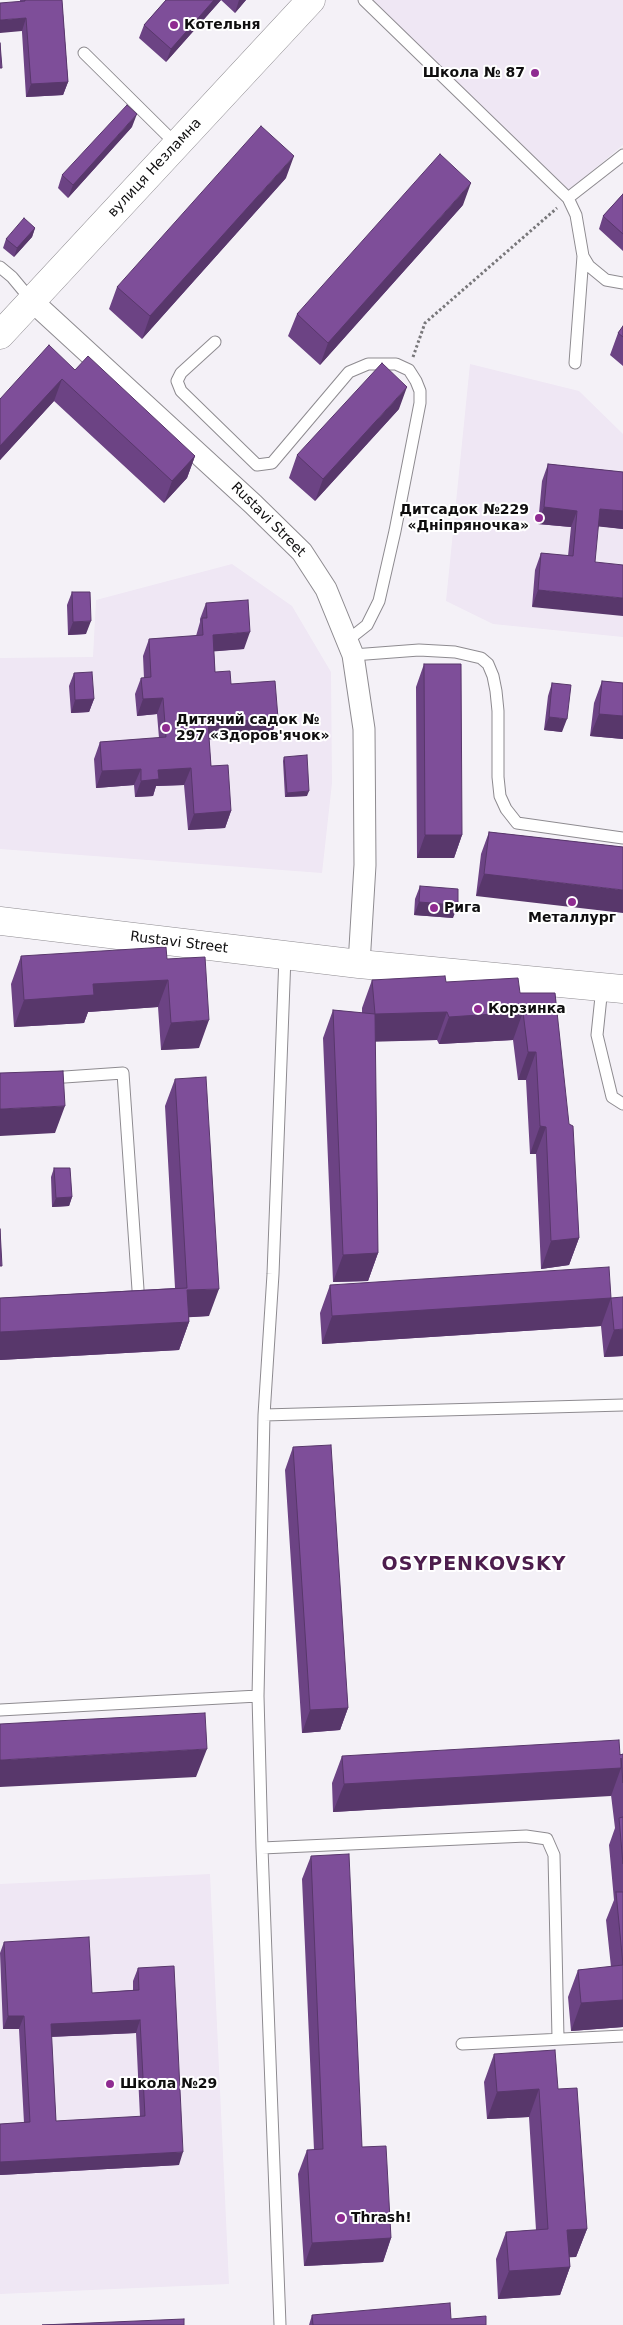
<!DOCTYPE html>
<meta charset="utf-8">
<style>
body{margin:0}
canvas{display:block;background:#f4f1f7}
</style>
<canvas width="623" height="2325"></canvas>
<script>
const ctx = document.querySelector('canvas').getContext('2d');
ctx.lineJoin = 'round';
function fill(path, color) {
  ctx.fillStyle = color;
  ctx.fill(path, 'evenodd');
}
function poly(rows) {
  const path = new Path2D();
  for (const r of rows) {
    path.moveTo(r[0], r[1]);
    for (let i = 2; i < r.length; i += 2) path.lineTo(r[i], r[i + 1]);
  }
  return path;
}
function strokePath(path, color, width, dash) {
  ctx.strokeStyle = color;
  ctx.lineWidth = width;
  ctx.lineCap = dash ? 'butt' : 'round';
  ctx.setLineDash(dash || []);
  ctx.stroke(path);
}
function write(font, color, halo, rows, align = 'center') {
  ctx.font = font + ' "DejaVu Sans",sans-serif';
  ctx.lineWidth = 4;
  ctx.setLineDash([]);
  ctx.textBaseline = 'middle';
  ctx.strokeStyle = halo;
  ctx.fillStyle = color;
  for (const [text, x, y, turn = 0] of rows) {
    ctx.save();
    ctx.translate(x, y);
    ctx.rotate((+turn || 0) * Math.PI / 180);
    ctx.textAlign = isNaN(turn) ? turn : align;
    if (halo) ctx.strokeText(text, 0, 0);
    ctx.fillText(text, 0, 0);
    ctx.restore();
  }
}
const built = poly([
 [372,0,623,0,623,145,568,191,374,11,378,6],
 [470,364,579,391,623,434,623,637,493,624,446,601],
 [232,564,292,606,331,672,332,783,322,873,0,849,0,658,93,657,96,600],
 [210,1874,229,2284,0,2294,0,1884]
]);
const path = poly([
 [413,357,425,323,557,208]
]);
const lane = poly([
 [364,0,568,198,576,215,583,256,575,363],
 [84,53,177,145],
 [568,198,623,155],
 [583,256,589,266,606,280,623,283],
 [0,267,12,277,32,301],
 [215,342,181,373,177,381,181,391,257,465,272,463,349,372,368,364,396,364,409,370,416,381,420,391,420,403,395,531,379,601,367,625,348,640],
 [353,655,419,650,455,652,481,658,488,664,493,676,496,691,498,711,498,777,500,796,506,809,517,823,623,838],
 [602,987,597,1035,612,1097,623,1104],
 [50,1078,123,1073,139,1304],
 [264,1415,623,1405],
 [0,1710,258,1696],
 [262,1848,526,1836,547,1839,554,1855,558,2038],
 [462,2044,623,2036],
 [280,2325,262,1848,258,1696,264,1415,273,1274,285,956]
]);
const street = poly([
 [32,301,253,504,302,552,326,589,353,655,364,729,365,865,359,964]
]);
const secondary = poly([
 [0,335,311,0],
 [0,921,359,964,623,989]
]);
const wall = poly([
 [20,0,62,0,68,82,63,95,26,97],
 [166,0,246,0,235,13,221,0,166,62,139,38,144,25],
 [132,127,68,198,58,188,62,175],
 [286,178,142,339,109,309,117,287],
 [623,194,623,251,599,229,603,216],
 [463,205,320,365,288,336,297,314],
 [35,228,32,237,14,257,3,248,6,239],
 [623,326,623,366,610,355,618,333],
 [75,370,195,456,187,478,164,503,54,401,0,460,0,399],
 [399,409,315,501,289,478,297,455],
 [548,464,623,472,623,529,599,526,532,607,535,570,541,553,568,556,571,527,538,524,542,481],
 [72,592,86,634,68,635,67,605],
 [206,603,244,649,214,651,215,672,278,718,271,735,209,739,211,766,231,811,225,828,188,830,184,785,156,786,153,796,135,797,134,785,96,788,94,759,100,742,159,738,157,714,137,716,135,694,141,678,144,678,143,656,149,639,196,636,200,622,200,619],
 [424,664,462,835,454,858,417,858,416,687],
 [74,673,94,699,89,712,71,713,69,686],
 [602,681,623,683,623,739,590,736,594,703],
 [552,683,562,732,544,730,548,696],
 [284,757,307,796,285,797,283,761],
 [489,832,623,847,476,896,481,854],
 [420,886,453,918,414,915,415,899],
 [21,956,167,959,199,1048,161,1050,158,1007,88,1012,84,1023,14,1027,11,984],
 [372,980,446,982,520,993,555,993,579,1238,569,1265,541,1269,536,1154,530,1154,526,1080,518,1080,513,1040,439,1044,437,1040,375,1041,378,1253,368,1281,333,1282,323,1038,333,1010,362,1013,362,1008],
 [175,1079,209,1316,189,1317,189,1322,179,1350,0,1360,0,1298,175,1288,165,1106],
 [54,1168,72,1197,69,1206,52,1207,51,1177],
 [330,1285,611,1298,623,1356,604,1357,601,1326,322,1344,320,1313],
 [293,1447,348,1708,340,1730,302,1733,285,1470],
 [623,1754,623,2027,571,2031,568,1997,578,1970,611,1967,606,1920,614,1900,609,1845,615,1828,611,1795,333,1812,332,1783,342,1756],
 [311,1856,362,2147,391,2238,383,2262,304,2266,298,2174,307,2150,314,2150,302,1879],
 [4,1942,92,1993,133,1990,133,1981,138,1968,179,2165,0,2175,0,2124,24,2123,19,2029,3,2029,0,1953],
 [136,2033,140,2117,56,2121,51,2037],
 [494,2054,558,2089,587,2229,576,2257,569,2257,570,2267,560,2295,498,2299,496,2259,506,2232,536,2230,529,2117,487,2119,484,2082],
 [312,2315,451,2319,486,2325,309,2325]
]);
const shadedWall = poly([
 [214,0,221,0,166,62,171,49],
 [239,0,246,0,235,13],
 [26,18,22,31,0,33,0,20],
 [68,82,63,95,26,97,31,84],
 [137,114,132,127,68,198,73,185],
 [294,156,286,178,142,339,150,316],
 [471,183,463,205,320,365,328,343],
 [35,228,32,237,14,257,17,248],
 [62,379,54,401,0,460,0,446],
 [407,387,399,409,315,501,323,479],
 [195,456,187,478,164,503,172,481],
 [544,507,577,511,571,527,538,524],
 [600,509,623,511,623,529,594,526],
 [538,590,623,598,623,616,532,607],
 [91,621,86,634,68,635,73,622],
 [250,632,244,649,207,652,213,635],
 [163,698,157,714,137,716,143,699],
 [94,699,89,712,71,713,75,700],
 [599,714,623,716,623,739,590,736],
 [549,717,567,719,562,732,544,730],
 [278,718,271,735,202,740,208,723],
 [191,768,184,785,156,786,153,796,135,797,141,781,158,770],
 [141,769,134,785,96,788,102,771],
 [309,791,307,796,285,797,287,793],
 [231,811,225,828,188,830,194,814],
 [425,835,462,835,454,858,417,858],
 [484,874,623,890,623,913,476,896],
 [419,902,458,905,453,918,414,915],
 [168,980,158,1007,88,1012,84,1023,14,1027,24,1000,93,984],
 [447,1012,437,1040,365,1042,375,1014],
 [523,1012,513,1040,439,1044,449,1017],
 [209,1020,199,1048,161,1050,171,1023],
 [528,1052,536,1052,526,1080,518,1080],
 [65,1106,55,1133,0,1136,0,1109],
 [540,1126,546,1127,536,1154,530,1154],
 [72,1197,69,1206,52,1207,56,1198],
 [579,1238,569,1265,541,1269,551,1241],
 [378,1253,368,1281,333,1282,343,1255],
 [219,1289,209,1316,177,1318,187,1290],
 [611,1298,601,1326,322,1344,332,1316],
 [189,1322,179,1350,0,1360,0,1332],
 [623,1329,623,1356,604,1357,614,1330],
 [348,1708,340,1730,302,1733,310,1710],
 [207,1749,196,1777,0,1787,0,1760],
 [621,1768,611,1796,333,1812,344,1784],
 [623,2000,623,2027,571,2031,581,2003],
 [8,2016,24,2016,19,2029,3,2029],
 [140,2020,136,2033,46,2037,51,2024],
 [539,2089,529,2117,487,2119,497,2092],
 [183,2152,179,2165,0,2175,0,2162],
 [587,2229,576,2257,557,2258,567,2230],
 [391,2238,383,2262,304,2266,312,2243],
 [570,2267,560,2295,498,2299,509,2271]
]);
const building = poly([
 [25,0,62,0,68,82,31,84,26,18,0,20,0,3,25,1,25,0],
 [166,0,214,0,171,49,144,25,166,0],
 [0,43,2,68,0,68,0,43],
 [127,105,137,114,73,185,62,175,127,105],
 [261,126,294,156,150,316,117,287,261,126],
 [440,154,471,183,328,343,297,314,440,154],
 [623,194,623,234,603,216,623,194],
 [24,218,35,228,17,248,6,239,24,218],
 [623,326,623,337,618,333,623,326],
 [49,345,75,370,88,356,195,456,172,481,62,379,0,446,0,399,49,345],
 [382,363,407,387,323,479,297,455,382,363],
 [548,464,623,472,623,511,600,509,595,562,623,565,623,598,538,590,541,553,573,556,577,511,544,507,548,464],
 [72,592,90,592,91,621,73,622,72,592],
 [248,600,250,632,213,635,215,672,230,671,231,684,275,681,278,718,208,723,211,766,228,765,231,811,194,814,191,768,158,770,159,779,141,781,141,769,102,771,100,742,166,737,163,698,143,699,141,678,151,677,149,639,203,635,202,618,207,618,206,603,248,600],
 [424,664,461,664,462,835,425,835,424,664],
 [92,672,94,699,75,700,74,673,92,672],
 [602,681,623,683,623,716,599,714,602,681],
 [552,683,571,685,567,719,549,717,552,683],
 [307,755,309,791,287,793,284,757,307,755],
 [489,832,623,847,623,890,484,874,489,832],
 [420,886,458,889,458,905,419,902,420,886],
 [166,947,167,959,205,957,209,1020,171,1023,168,980,93,984,94,995,24,1000,21,956,166,947],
 [445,976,446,982,518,978,520,993,555,993,569,1124,573,1126,579,1238,551,1241,546,1127,540,1126,536,1052,528,1052,523,1012,449,1017,447,1012,375,1014,372,980,445,976],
 [333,1010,375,1014,378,1253,343,1255,333,1010],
 [63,1071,65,1106,0,1109,0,1073,63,1071],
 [206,1077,219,1289,187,1290,189,1322,0,1332,0,1298,187,1288,175,1079,206,1077],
 [54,1168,70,1168,72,1197,56,1198,54,1168],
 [0,1229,2,1266,0,1266,0,1229],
 [609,1267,611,1298,332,1316,330,1285,609,1267],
 [623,1297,623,1329,614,1330,611,1298,623,1297],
 [331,1445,348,1708,310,1710,293,1447,331,1445],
 [205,1713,207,1749,0,1760,0,1724,205,1713],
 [619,1740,620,1755,623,1754,623,1783,621,1758,621,1768,344,1784,342,1756,619,1740],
 [623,1817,623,1864,619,1818,623,1817],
 [349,1854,362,2147,386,2146,391,2238,312,2243,307,2150,323,2149,311,1856,349,1854],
 [616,1892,623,1892,623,1965,616,1892],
 [89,1937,92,1993,139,1990,138,1968,174,1966,183,2152,0,2162,0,2124,30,2122,24,2016,8,2016,4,1942,89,1937],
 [140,2020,145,2116,56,2121,51,2024,140,2020],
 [623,1965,623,2000,581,2003,578,1970,623,1965],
 [555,2050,558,2089,577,2088,587,2229,567,2230,570,2267,509,2271,506,2232,548,2229,539,2089,497,2092,494,2054,555,2050],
 [450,2303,451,2319,486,2316,486,2325,313,2325,312,2315,450,2303],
 [184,2319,184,2325,42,2325,184,2319]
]);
const markers = [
 [174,25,5,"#8f2b91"],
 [535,73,5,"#8f2b91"],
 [539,518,5,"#8f2b91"],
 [166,728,5,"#8f2b91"],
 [572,902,5,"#8f2b91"],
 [434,908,5,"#8f2b91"],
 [478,1009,5,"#8f2b91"],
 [110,2084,5,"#8f2b91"],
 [341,2218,5,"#8f2b91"]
];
const poiNames = [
 ["Котельня",184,25],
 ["Школа № 87",525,73,"right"],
 ["Дитсадок №229",529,510,"right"],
 ["«Дніпряночка»",529,526,"right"],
 ["Дитячий садок №",176,720],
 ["297 «Здоров'ячок»",176,736],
 ["Рига",444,908],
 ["Металлург",572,918,"center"],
 ["Корзинка",488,1009],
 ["Школа №29",120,2084],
 ["Thrash!",351,2218]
];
const streetNames = [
 ["вулиця Незламна",155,168,-47],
 ["Rustavi Street",268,520,45],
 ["Rustavi Street",179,943,7]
];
const districtNames = [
 ["OSYPENKOVSKY",474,1565]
];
fill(built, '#efe7f4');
strokePath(lane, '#8e8b90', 13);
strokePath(street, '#8e8b90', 23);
strokePath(secondary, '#8e8b90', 29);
strokePath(path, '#78777a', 3, [2.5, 2.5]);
strokePath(lane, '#fff', 11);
strokePath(street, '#fff', 21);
strokePath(secondary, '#fff', 28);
fill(wall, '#6c4384');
fill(shadedWall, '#58376b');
fill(building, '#7e4e99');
strokePath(building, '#58376b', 1);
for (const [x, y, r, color] of markers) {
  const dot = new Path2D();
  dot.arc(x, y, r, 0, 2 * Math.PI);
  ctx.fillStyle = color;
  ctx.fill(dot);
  strokePath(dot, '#fff', 2);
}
write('bold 14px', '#0f0e0f', '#fff', poiNames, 'left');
write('14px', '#0f0e0f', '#fff', streetNames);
ctx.letterSpacing = '1px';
write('bold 19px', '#4d1d4d', '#fff', districtNames);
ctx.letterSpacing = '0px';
</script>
